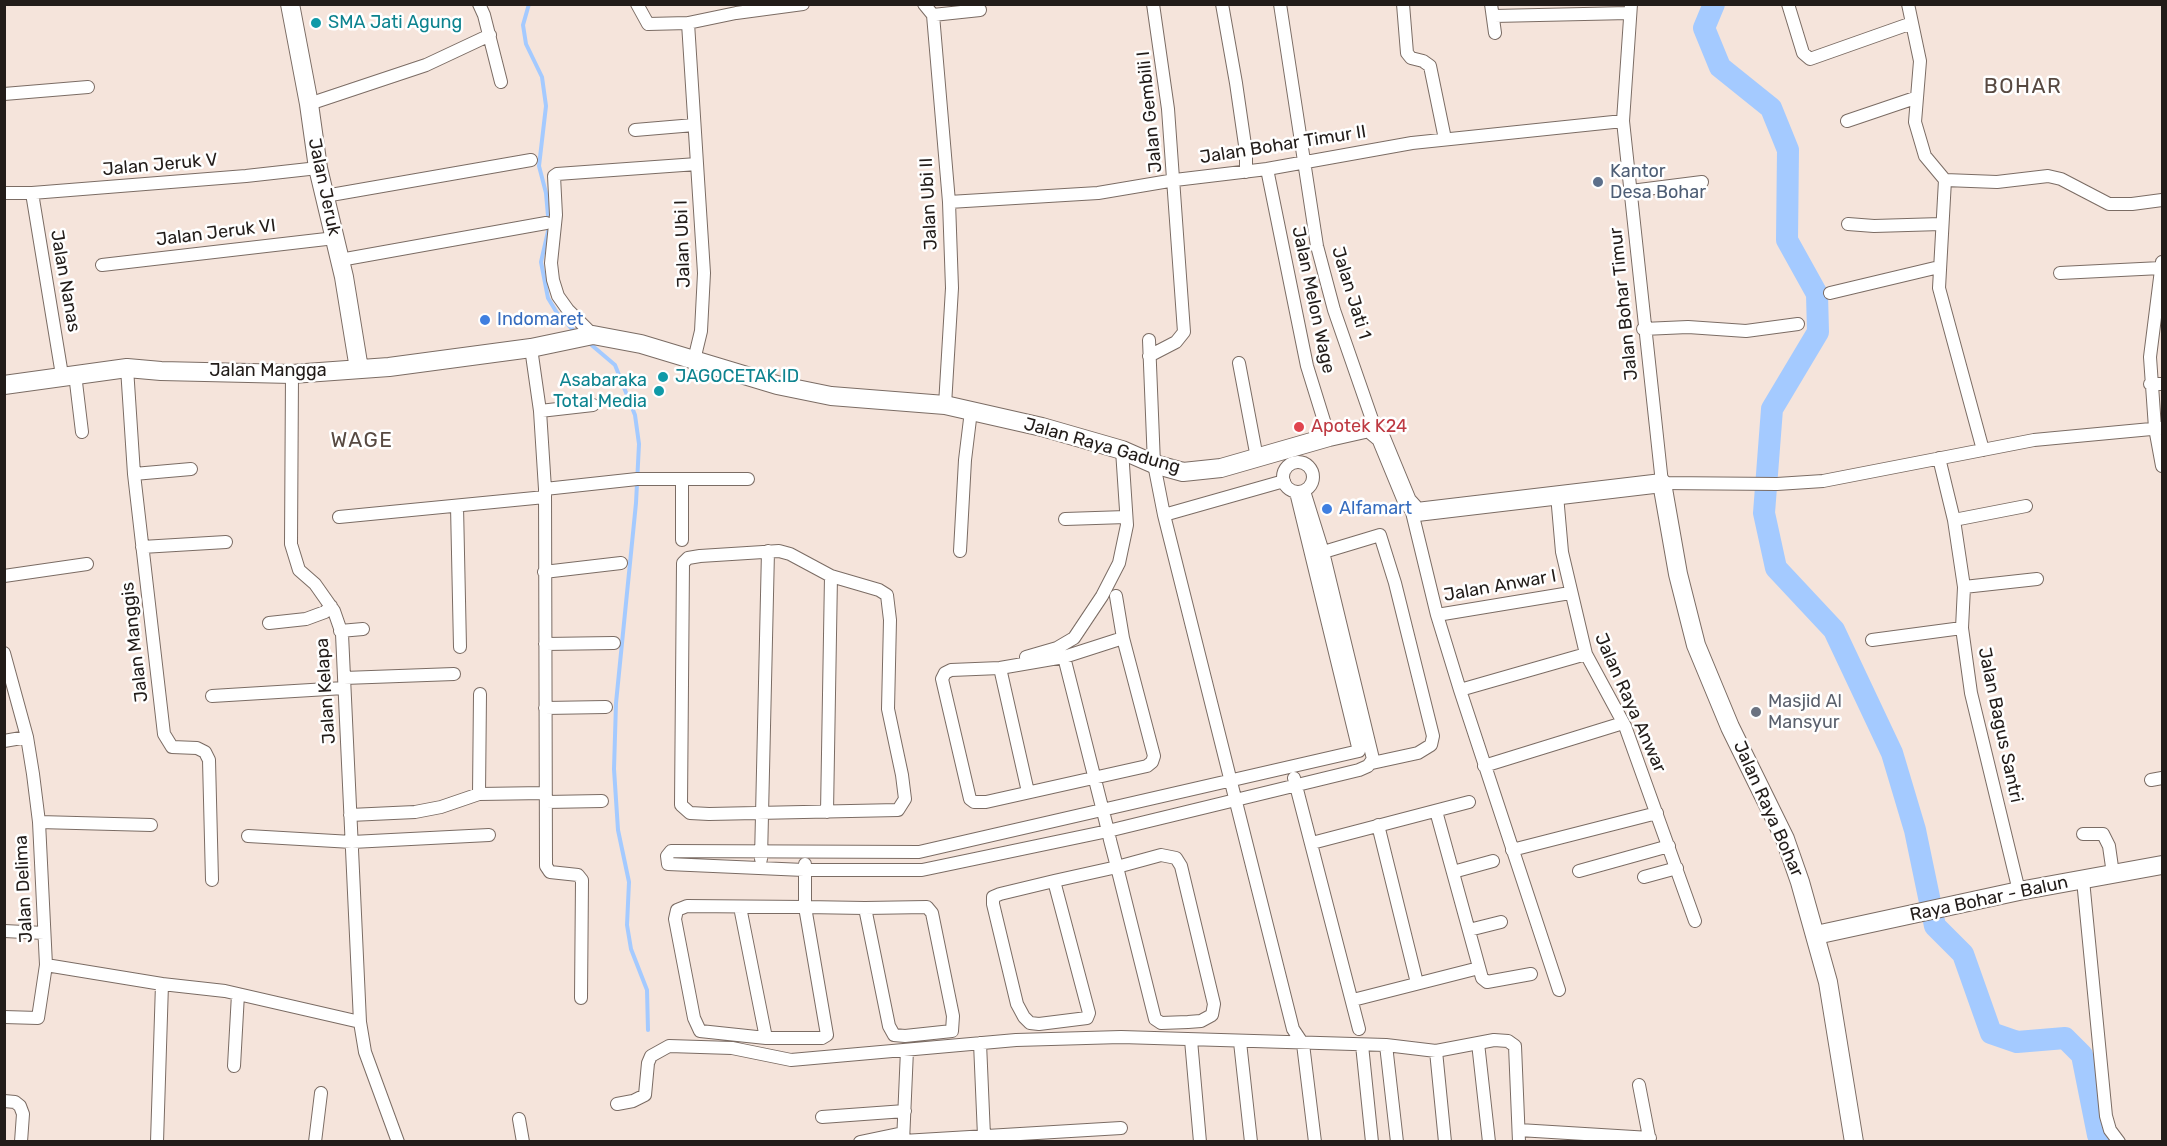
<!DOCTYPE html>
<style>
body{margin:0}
#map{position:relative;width:2167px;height:1146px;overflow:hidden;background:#f5e4db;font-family:Rubik,sans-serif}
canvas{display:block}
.frame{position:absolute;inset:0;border:6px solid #221c19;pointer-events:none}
</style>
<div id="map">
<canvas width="2167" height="1146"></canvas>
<div class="frame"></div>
</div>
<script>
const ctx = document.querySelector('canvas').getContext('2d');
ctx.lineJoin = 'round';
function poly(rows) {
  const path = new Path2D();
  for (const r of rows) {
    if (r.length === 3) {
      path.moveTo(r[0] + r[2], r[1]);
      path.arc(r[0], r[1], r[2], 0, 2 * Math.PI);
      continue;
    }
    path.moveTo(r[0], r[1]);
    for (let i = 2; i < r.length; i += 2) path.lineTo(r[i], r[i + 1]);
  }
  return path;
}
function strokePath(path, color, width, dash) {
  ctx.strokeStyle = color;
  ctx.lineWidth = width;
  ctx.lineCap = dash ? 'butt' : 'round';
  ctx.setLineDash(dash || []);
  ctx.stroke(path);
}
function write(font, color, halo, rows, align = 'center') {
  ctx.font = font + ' Rubik,sans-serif';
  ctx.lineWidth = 5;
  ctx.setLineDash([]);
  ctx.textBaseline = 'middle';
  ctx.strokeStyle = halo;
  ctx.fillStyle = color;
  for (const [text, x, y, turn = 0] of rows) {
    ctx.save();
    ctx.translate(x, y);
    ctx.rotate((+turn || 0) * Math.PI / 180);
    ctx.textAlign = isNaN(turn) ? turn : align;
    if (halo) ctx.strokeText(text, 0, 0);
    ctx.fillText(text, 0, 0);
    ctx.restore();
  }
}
const stream = poly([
 [529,4,523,25,526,44,542,77,546,106,539,166,546,193,549,227,541,262,548,298,557,313,575,332],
 [588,342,615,365,635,415,639,444,636,503,616,703,614,769,618,830,629,882,627,925,631,949,647,990,648,1030]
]);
const river = poly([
 [1714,4,1704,28,1720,67,1771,108,1788,150,1787,240,1817,294,1818,332,1772,409,1764,513,1776,568,1834,630,1892,753,1915,830,1935,926,1963,954,1991,1033,2017,1042,2065,1038,2082,1055,2098,1135,2104,1142]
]);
const street = poly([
 [479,4,484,15,501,82],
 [637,4,648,24,688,23,736,13,803,4],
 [924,4,933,15,949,202,952,288,945,405],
 [1222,4,1236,83,1246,152,1246,172],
 [1280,4,1317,246,1334,310,1376,431],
 [1403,4,1407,53,1411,58,1423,61,1430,66,1445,139],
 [1491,4,1495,33],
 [1631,4,1623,121,1662,483,1777,484,1823,481,2034,440,2162,428],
 [1788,4,1803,53,1810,59,1912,23],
 [1908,4,1920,61,1915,122,1925,156,1945,180,1997,182,2048,176,2061,179,2109,204,2132,204,2162,200],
 [933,15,980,10],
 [1494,16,1629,13],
 [688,23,704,273,701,331,694,360],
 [4,94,88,87],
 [309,104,426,65,490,35],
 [1847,121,1915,98],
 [635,130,694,125],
 [1267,169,1307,366,1329,437],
 [1945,180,1939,288,1983,450],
 [1631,191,1702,182],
 [4,193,32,193,246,176,318,168],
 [32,193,62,375],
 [325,196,531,160],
 [949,202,1098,193,1175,180,1267,169,1412,143,1623,121],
 [1848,224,1874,226,1941,224],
 [340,260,546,223],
 [2162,262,2150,357,2155,428,2162,466],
 [102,265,335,238],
 [2060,273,2161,268],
 [1830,293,1939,267],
 [1643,329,1688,327,1746,331,1798,324],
 [593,335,568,310,558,296,553,280,551,263,556,215,554,176,557,174,697,164],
 [1149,340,1154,464,1164,515,1293,1029,1303,1044,1315,1142],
 [531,348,540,411,545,489,546,866,550,872,578,875,582,880,581,998],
 [1149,356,1176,342,1184,332,1168,109,1153,4],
 [1239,363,1257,458],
 [127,368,134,474,164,734,172,747,197,748,205,752,209,760,212,880],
 [75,374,82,432],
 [292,374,291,544,299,570,315,584,334,611,342,634,360,1022,365,1052,398,1142],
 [2150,384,2162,384],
 [540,411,593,405],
 [1939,458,1954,520,1964,587,1962,628,1971,693,2019,891],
 [1298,477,15],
 [134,474,191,469],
 [682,479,682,540],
 [545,489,637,479,748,479],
 [1296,492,1359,751,919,852,671,851,667,856,668,864,804,870,922,870,1108,831,1359,770,1368,766,1373,759,1323,552,1304,491],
 [1557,495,1562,552,1586,654,1625,726,1695,921],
 [457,506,460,647],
 [1411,508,1437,615,1460,690,1559,990],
 [1164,515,1284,481],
 [339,517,545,497],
 [1065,519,1126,517],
 [1954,520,2026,506],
 [142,547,226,542],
 [779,551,790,554,831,576,879,590,887,595,890,620,888,709,902,775,905,799,898,810,709,814,690,813,681,805,683,563,688,558,700,556,779,551],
 [960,551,965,460,971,411],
 [1317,554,1380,535,1395,583,1433,736,1431,745,1418,753,1372,763],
 [544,572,621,563],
 [4,576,87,564],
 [1964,587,2037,579],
 [1116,596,1123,638,1154,756,1152,762,1147,766,986,802,974,802,970,799,942,679,945,673,951,670,1000,668,1064,657,1123,638],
 [1437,615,1570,593],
 [269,623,306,619,325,612,331,606],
 [340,631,363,629],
 [1872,640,1962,628],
 [545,644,614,643],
 [4,653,27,737,33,774,39,822,46,965,38,1018,4,1017],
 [1026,657,1057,648,1074,638,1102,596,1119,563,1127,525,1122,450],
 [1000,668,1028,792],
 [344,678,454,674],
 [1460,690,1586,654],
 [212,696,344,688],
 [545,708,606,707],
 [4,741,27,737],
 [1484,766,1623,723],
 [1294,778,1359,1029],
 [2151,780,2162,778],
 [479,794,480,694],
 [546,802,602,801],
 [1436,811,1482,978,1487,982,1531,974],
 [827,812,831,576],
 [350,815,415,812,441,807,479,794,545,793],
 [39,822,151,825],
 [1378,825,1417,983],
 [2083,834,2103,834,2109,846,2113,874],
 [248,836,352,842,489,835],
 [1312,843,1469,802],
 [1512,850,1657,813],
 [761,859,768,551],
 [805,864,805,907,827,1035,822,1038,766,1038,700,1031,694,1018,675,919,677,910,687,906,805,907,865,908,927,907,932,913,953,1016,952,1031,905,1036,894,1035,889,1026,865,908],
 [1579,871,1669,846],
 [1453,872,1493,861],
 [1644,877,1677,868],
 [2083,880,2106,1116,2110,1130,2119,1142],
 [1054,881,1089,1013,1087,1018,1039,1024,1030,1023,1024,1017,1017,1004,993,904,993,897,1000,894,1054,881,1117,867,1161,855,1176,858,1181,866,1214,1004,1212,1015,1201,1021,1188,1022,1161,1023,1155,1019,1117,867,1110,840,1108,831,1064,657],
 [740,907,766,1038],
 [1469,930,1501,922],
 [4,931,44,933],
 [46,965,162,984,157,1142],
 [162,984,225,991,360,1022],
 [1353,1000,1479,968],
 [1191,1040,1200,1142],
 [1240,1042,1251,1142],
 [980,1043,984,1136],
 [1478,1043,1489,1142],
 [1362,1045,1372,1142],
 [1386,1045,1397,1142],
 [1436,1051,1445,1142],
 [234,1066,238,994],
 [1639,1085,1650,1142],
 [4,1101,15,1102,20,1106,23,1114,21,1142],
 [617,1104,633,1101,645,1095,648,1063,651,1056,669,1046,732,1048,791,1060,1016,1040,1121,1037,1386,1045,1436,1051,1494,1040,1508,1041,1515,1046,1519,1142],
 [822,1117,905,1111],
 [519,1119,523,1142],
 [1519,1130,1650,1138],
 [903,1141,1121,1128],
 [315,1142,321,1093],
 [860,1142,903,1133],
 [903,1142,907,1050]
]);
const secondary = poly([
 [290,4,309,104,318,168,344,277,359,369],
 [4,385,127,368,161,371,292,374,389,367,531,348,593,335,641,344,777,385,831,396,945,405,1042,427,1122,450,1154,464,1183,472,1221,468,1329,437,1369,428,1381,438,1407,501,1417,512,1662,483,1678,574,1696,645,1730,727,1785,839,1800,882,1828,982,1854,1142],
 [1816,935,2019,891,2162,865]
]);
const markers = [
 [316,23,6,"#0f9aa8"],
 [1598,182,6,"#5c6f8a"],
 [485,320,6,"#3f7fe0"],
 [663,377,6,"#0f9aa8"],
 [659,391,6,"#0f9aa8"],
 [1299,427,6,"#e0444e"],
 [1327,509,6,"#3f7fe0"],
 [1756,712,6,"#6b7280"]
];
const cultureNames = [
 ["SMA Jati Agung",328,23],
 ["JAGOCETAK.ID",675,377],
 ["Asabaraka",647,381,"right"],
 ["Total Media",647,402,"right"]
];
const streetNames = [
 ["Jalan Gembili I",1150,112,-96],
 ["Jalan Bohar Timur II",1283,145,-9],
 ["Jalan Jeruk V",160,165,-5],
 ["Jalan Jeruk",324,187,78],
 ["Jalan Ubi II",929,204,-93],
 ["Jalan Jeruk VI",216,233,-7],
 ["Jalan Ubi I",683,244,-92],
 ["Jalan Nanas",65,281,80],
 ["Jalan Jati 1",1351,293,73],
 ["Jalan Melon Wage",1313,300,78],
 ["Jalan Bohar Timur",1624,304,-96],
 ["Jalan Mangga",268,371],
 ["Jalan Raya Gadung",1102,446,16],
 ["Jalan Anwar I",1500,586,-10],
 ["Jalan Manggis",135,642,-97],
 ["Jalan Kelapa",326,691,-94],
 ["Jalan Raya Anwar",1630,703,66],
 ["Jalan Bagus Santri",2000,725,78],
 ["Jalan Raya Bohar",1768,809,66],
 ["Jalan Delima",24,889,-93],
 ["Raya Bohar - Balun",1989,899,-12]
];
const serviceNames = [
 ["Kantor",1610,172],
 ["Desa Bohar",1610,193]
];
const shopNames = [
 ["Indomaret",497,320],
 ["Alfamart",1339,509]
];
const healthNames = [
 ["Apotek K24",1311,427]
];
const worshipNames = [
 ["Masjid Al",1768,702],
 ["Mansyur",1768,723]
];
const quarterNames = [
 ["BOHAR",2023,87],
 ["WAGE",362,441]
];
strokePath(stream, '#a4caff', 4);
strokePath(river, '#a4caff', 22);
strokePath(street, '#7b6c64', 14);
strokePath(secondary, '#7b6c64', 20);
strokePath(street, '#fff', 12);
strokePath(secondary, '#fff', 18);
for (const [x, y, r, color] of markers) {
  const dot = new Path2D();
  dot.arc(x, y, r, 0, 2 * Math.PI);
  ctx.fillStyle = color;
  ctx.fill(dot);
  strokePath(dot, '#fff', 2);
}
write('18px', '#0d838f', '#fff', cultureNames, 'left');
write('18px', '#221c19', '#fff', streetNames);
write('18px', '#4e5e75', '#fff', serviceNames, 'left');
write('18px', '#366cbe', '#fff', shopNames, 'left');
write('18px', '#be3a42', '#fff', healthNames, 'left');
write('18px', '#5b616d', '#fff', worshipNames, 'left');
ctx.letterSpacing = '1.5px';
write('21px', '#574941', '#fff', quarterNames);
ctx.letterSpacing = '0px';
</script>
